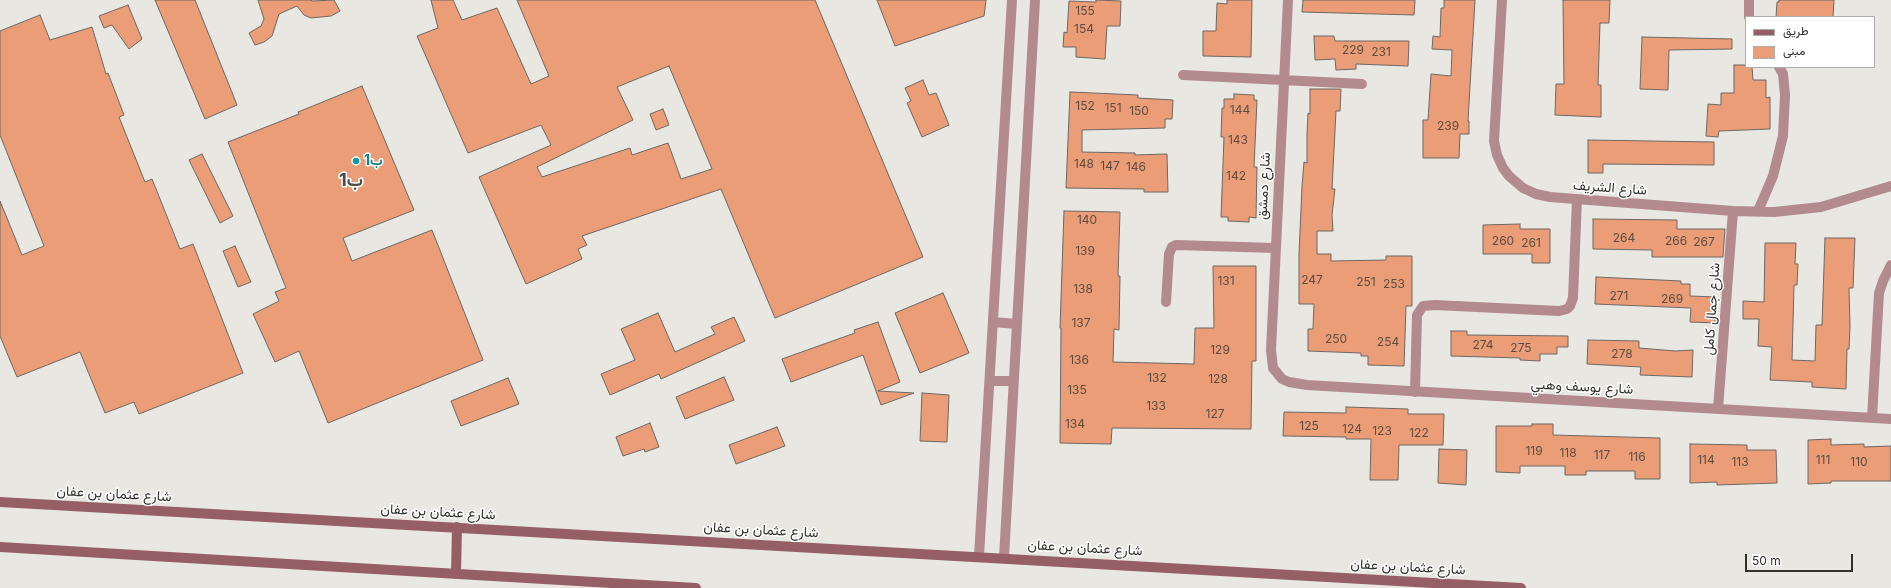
<!DOCTYPE html>
<meta charset="utf-8">
<style>
body{margin:0}
#map{position:relative;width:1891px;height:588px;overflow:hidden;background:#e9e7e1;font-family:Inter,Vazirmatn,sans-serif}
canvas{display:block}
.legend{position:absolute;left:1745px;top:16px;width:130px;height:52px;box-sizing:border-box;background:#fff;border:1px solid #adadab;margin:0;padding:5px 7px;list-style:none;font-size:12px;color:#31312e}
.legend li{display:flex;align-items:center;gap:8px;height:20px}
.legend b{width:20px;border:1px solid #adadab}
.scale{position:absolute;left:1745px;top:554px;width:108px;height:18px;box-sizing:border-box;border:2px solid #31312e;border-top:0;padding-left:5px;font-size:12px;line-height:14px;white-space:nowrap;color:#31312e;-webkit-text-stroke:3px #fff;paint-order:stroke}
</style>
<div id="map">
<canvas width="1891" height="588"></canvas>
<ul class="legend">
<li><b style="height:5px;background:#965f65"></b>طريق</li>
<li><b style="height:11px;background:#ea9d76"></b>مبنى</li>
</ul>
<div class="scale">50 m</div>
</div>
<script>
const ctx = document.querySelector('canvas').getContext('2d');
ctx.lineJoin = 'round';
function fill(path, color) {
  ctx.fillStyle = color;
  ctx.fill(path, 'evenodd');
}
function poly(rows) {
  const path = new Path2D();
  for (const r of rows) {
    path.moveTo(r[0], r[1]);
    for (let i = 2; i < r.length; i += 2) path.lineTo(r[i], r[i + 1]);
  }
  return path;
}
function strokePath(path, color, width, dash) {
  ctx.strokeStyle = color;
  ctx.lineWidth = width;
  ctx.lineCap = dash ? 'butt' : 'round';
  ctx.setLineDash(dash || []);
  ctx.stroke(path);
}
function write(font, color, halo, rows, align = 'center') {
  ctx.font = font + ' Inter,Vazirmatn,sans-serif';
  ctx.lineWidth = 3;
  ctx.setLineDash([]);
  ctx.textBaseline = 'middle';
  ctx.strokeStyle = halo;
  ctx.fillStyle = color;
  for (const [text, x, y, turn = 0] of rows) {
    ctx.save();
    ctx.translate(x, y);
    ctx.rotate((+turn || 0) * Math.PI / 180);
    ctx.textAlign = isNaN(turn) ? turn : align;
    if (halo) ctx.strokeText(text, 0, 0);
    ctx.fillText(text, 0, 0);
    ctx.restore();
  }
}
const building = poly([
 [155,0,195,0,237,105,205,119,155,0],
 [258,0,311,0,312,1,334,0,340,11,331,16,311,18,304,15,297,6,279,14,272,36,264,42,255,45,249,33,261,26,264,19,258,0],
 [431,0,453,0,462,20,497,8,531,84,549,76,517,0,815,0,923,257,775,318,721,189,582,236,587,245,578,249,582,259,526,284,479,177,551,145,541,125,468,153,417,36,438,28,431,0],
 [669,66,712,169,681,179,668,143,632,155,630,148,542,177,537,167,633,120,617,87,669,66],
 [877,0,986,0,984,16,895,46,877,0],
 [1096,0,1121,1,1120,26,1107,26,1105,59,1076,57,1076,47,1063,47,1064,32,1067,33,1069,1,1096,2,1096,0],
 [1227,0,1252,0,1251,57,1203,56,1203,31,1216,31,1217,3,1227,4,1227,0],
 [1303,0,1415,0,1414,15,1302,12,1303,0],
 [1444,0,1475,0,1468,121,1469,121,1469,134,1460,134,1459,158,1423,158,1423,120,1428,120,1431,74,1451,76,1452,50,1432,49,1433,36,1440,37,1441,8,1444,8,1444,0],
 [1563,0,1610,0,1609,23,1600,23,1598,85,1601,85,1601,117,1555,115,1556,84,1564,84,1563,0],
 [1779,0,1834,0,1833,17,1776,17,1777,2,1779,2,1779,0],
 [128,5,142,39,129,49,112,25,104,28,99,16,128,5],
 [40,15,50,40,92,27,106,74,108,73,124,115,119,117,145,182,152,179,180,249,193,244,243,373,139,414,134,402,105,413,80,352,17,377,0,336,0,201,22,255,44,246,0,135,0,31,40,15],
 [1314,36,1334,36,1335,41,1409,41,1408,66,1356,64,1356,69,1336,70,1335,59,1315,60,1314,36],
 [1642,37,1732,39,1732,49,1669,50,1668,90,1640,89,1642,37],
 [1734,65,1746,65,1746,67,1752,67,1753,80,1766,80,1766,98,1770,97,1770,129,1719,131,1718,137,1706,136,1708,104,1721,105,1721,93,1734,93,1734,65],
 [923,80,929,95,936,93,949,125,922,137,907,103,911,101,905,88,923,80],
 [362,86,414,210,343,238,352,261,432,230,483,360,328,423,299,351,275,362,253,314,279,301,275,292,286,288,228,142,299,114,298,112,362,86],
 [1310,89,1341,89,1340,111,1336,111,1332,189,1335,189,1332,215,1333,231,1317,231,1317,254,1331,254,1331,261,1386,260,1386,256,1412,256,1412,306,1406,306,1404,366,1368,365,1368,356,1361,356,1361,353,1308,351,1308,329,1313,329,1314,304,1299,304,1299,254,1302,186,1304,162,1307,163,1307,135,1308,113,1310,114,1310,89],
 [1070,92,1138,95,1138,98,1173,100,1172,119,1165,119,1165,128,1082,130,1082,152,1135,153,1135,155,1167,154,1168,192,1144,192,1144,189,1066,188,1070,92],
 [1234,94,1254,95,1254,100,1257,100,1254,167,1257,167,1256,218,1249,217,1249,222,1228,221,1228,217,1221,217,1224,137,1221,137,1222,108,1224,108,1224,99,1234,99,1234,94],
 [663,109,669,125,656,130,650,114,663,109],
 [1588,140,1714,142,1714,165,1603,164,1603,173,1588,173,1588,140],
 [202,154,233,216,220,223,189,160,202,154],
 [1064,211,1120,212,1118,276,1120,276,1119,330,1114,329,1113,362,1194,364,1195,328,1214,328,1213,266,1256,266,1256,361,1252,361,1251,429,1112,428,1111,444,1060,443,1061,328,1060,328,1064,211],
 [1593,219,1677,220,1677,229,1725,229,1723,257,1652,257,1652,250,1593,249,1593,219],
 [1520,224,1520,229,1550,229,1550,263,1532,263,1532,254,1483,254,1483,225,1520,224],
 [1825,238,1855,238,1853,288,1849,288,1850,326,1849,349,1847,349,1846,389,1812,387,1812,382,1770,380,1772,347,1758,346,1759,319,1743,319,1743,301,1764,302,1765,243,1796,243,1795,264,1798,264,1797,285,1794,285,1792,360,1815,361,1816,325,1822,325,1825,238],
 [235,246,251,282,238,287,223,251,235,246],
 [1596,277,1681,281,1681,284,1690,284,1690,296,1716,297,1715,323,1690,322,1691,308,1595,304,1596,277],
 [943,293,969,353,920,373,895,313,943,293],
 [658,313,675,352,715,334,711,327,734,317,745,341,661,379,659,374,610,395,601,374,635,360,621,329,658,313],
 [878,322,900,382,878,391,914,393,881,405,863,355,791,382,782,359,855,333,854,330,878,322],
 [1451,331,1467,331,1467,335,1568,336,1568,347,1557,347,1557,354,1540,354,1540,361,1520,360,1520,358,1451,356,1451,331],
 [1588,340,1639,341,1639,348,1675,351,1693,350,1692,377,1640,375,1641,367,1587,364,1588,340],
 [724,377,734,400,685,419,676,397,724,377],
 [508,378,519,404,461,426,451,401,508,378],
 [922,393,949,395,947,442,920,441,922,393],
 [1346,407,1408,409,1408,414,1444,414,1443,445,1399,445,1398,480,1370,480,1371,439,1346,439,1346,437,1283,436,1284,412,1346,413,1346,407],
 [650,423,659,447,645,452,644,449,623,456,616,437,650,423],
 [1532,424,1553,424,1553,435,1660,438,1660,479,1635,479,1635,471,1586,471,1586,475,1565,475,1565,466,1520,466,1520,473,1496,472,1496,426,1532,426,1532,424],
 [777,427,785,446,736,464,729,445,777,427],
 [1831,439,1831,445,1864,444,1864,447,1891,446,1891,481,1831,481,1831,483,1808,484,1808,440,1831,439],
 [1690,444,1747,445,1747,450,1776,450,1777,483,1717,485,1717,482,1690,483,1690,444],
 [1439,449,1467,450,1466,485,1438,483,1439,449]
]);
const street = poly([
 [1288,0,1271,350,1273,368,1282,379,1289,382,1307,385,1891,419],
 [1502,0,1494,141,1497,155,1503,168,1509,176,1523,188,1536,194,1550,197,1733,211,1774,212,1821,207,1891,186],
 [1749,17,1749,0],
 [1183,75,1362,84],
 [1758,211,1773,176,1783,136,1785,95,1783,74,1779,67],
 [1166,302,1169,254,1172,247,1176,245,1275,248],
 [993,322,1017,324],
 [990,381,1014,381],
 [1415,392,1417,315,1423,306,1435,305,1559,311,1567,309,1570,306,1573,298,1577,199],
 [1718,409,1733,211],
 [1872,418,1879,293,1883,281,1891,265],
 [979,556,1012,0],
 [1004,558,1035,0]
]);
const secondary = poly([
 [0,502,1521,588],
 [0,547,696,588],
 [456,574,457,527]
]);
const markers = [
 [356,161,4,"#0f9aa8"]
];
const numberNames = [
 ["155",1085,11],
 ["154",1084,29],
 ["229",1353,50],
 ["231",1381,52],
 ["152",1085,106],
 ["151",1113,108],
 ["144",1240,110],
 ["150",1139,111],
 ["239",1448,126],
 ["143",1238,140],
 ["148",1084,164],
 ["147",1110,166],
 ["146",1136,167],
 ["142",1236,176],
 ["140",1087,220],
 ["264",1624,238],
 ["260",1503,241],
 ["266",1676,241],
 ["267",1704,242],
 ["261",1531,243],
 ["139",1085,251],
 ["247",1312,280],
 ["131",1226,281],
 ["251",1366,282],
 ["253",1394,284],
 ["138",1083,289],
 ["271",1619,296],
 ["269",1672,299],
 ["137",1081,323],
 ["250",1336,339],
 ["254",1388,342],
 ["274",1483,345],
 ["275",1521,348],
 ["129",1220,350],
 ["278",1622,354],
 ["136",1079,360],
 ["132",1157,378],
 ["128",1218,379],
 ["135",1077,390],
 ["133",1156,406],
 ["127",1215,414],
 ["134",1075,424],
 ["125",1309,426],
 ["124",1352,429],
 ["123",1382,431],
 ["122",1419,433],
 ["119",1534,451],
 ["118",1568,453],
 ["117",1602,455],
 ["116",1637,457],
 ["114",1706,460],
 ["111",1823,460],
 ["113",1740,462],
 ["110",1859,462]
];
const cultureNames = [
 ["ب1",364,161]
];
const streetNames = [
 ["شارع دمشق",1264,186,-87],
 ["شارع الشريف",1610,188,4],
 ["شارع جمال كامل",1712,309,-86],
 ["شارع يوسف وهبي",1582,387,3],
 ["شارع عثمان بن عفان",114,494,3],
 ["شارع عثمان بن عفان",438,512,3],
 ["شارع عثمان بن عفان",761,530,3],
 ["شارع عثمان بن عفان",1085,548,3],
 ["شارع عثمان بن عفان",1408,567,3]
];
const districtNames = [
 ["ب1",351,181]
];
fill(building, '#ea9d76');
strokePath(building, '#6d6765', 1);
strokePath(street, '#b38b8f', 10);
strokePath(secondary, '#965f65', 10);
for (const [x, y, r, color] of markers) {
  const dot = new Path2D();
  dot.arc(x, y, r, 0, 2 * Math.PI);
  ctx.fillStyle = color;
  ctx.fill(dot);
  strokePath(dot, '#fff', 1.5);
}
write('12px', '#5f4c40', null, numberNames);
write('bold 14px', '#0d838f', '#fff', cultureNames, 'left');
write('14px', '#31312e', '#fff', streetNames);
write('bold 18px', '#4e4c47', '#fff', districtNames);
</script>
